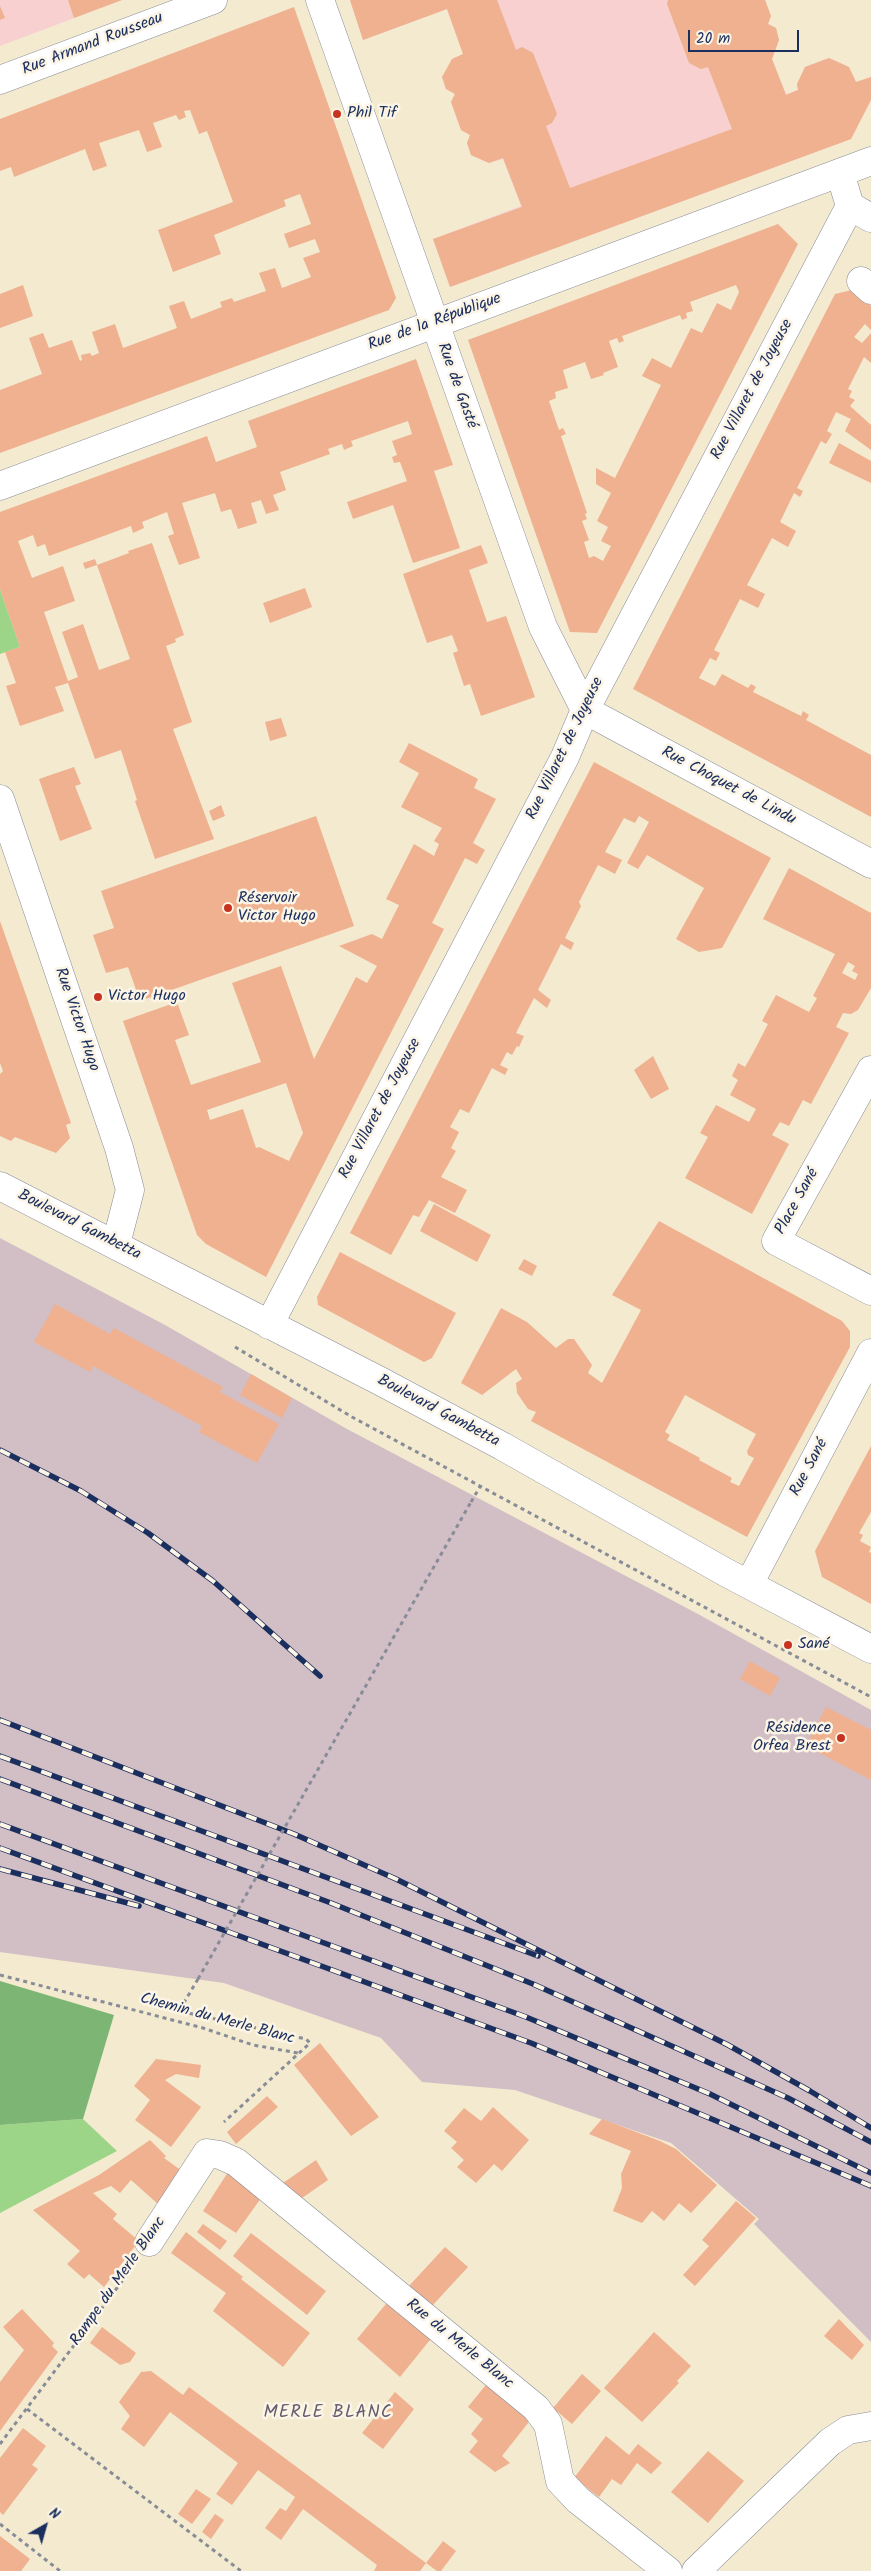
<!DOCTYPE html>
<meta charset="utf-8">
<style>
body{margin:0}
#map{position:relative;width:871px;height:2571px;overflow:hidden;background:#f3ead0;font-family:Kalam,sans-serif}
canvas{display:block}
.north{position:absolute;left:20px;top:2501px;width:50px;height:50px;-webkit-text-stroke:4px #fcf5e5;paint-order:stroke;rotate:38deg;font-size:14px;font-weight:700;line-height:20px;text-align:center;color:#1b2f5e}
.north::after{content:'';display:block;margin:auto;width:18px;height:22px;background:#1b2f5e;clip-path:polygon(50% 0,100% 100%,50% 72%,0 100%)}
.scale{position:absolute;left:688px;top:30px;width:111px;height:22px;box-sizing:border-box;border:2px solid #1b2f5e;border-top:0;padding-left:6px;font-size:15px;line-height:18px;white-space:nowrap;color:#1b2f5e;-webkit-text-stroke:4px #fcf5e5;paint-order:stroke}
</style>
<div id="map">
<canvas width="871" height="2571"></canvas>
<div class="north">N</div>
<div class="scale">20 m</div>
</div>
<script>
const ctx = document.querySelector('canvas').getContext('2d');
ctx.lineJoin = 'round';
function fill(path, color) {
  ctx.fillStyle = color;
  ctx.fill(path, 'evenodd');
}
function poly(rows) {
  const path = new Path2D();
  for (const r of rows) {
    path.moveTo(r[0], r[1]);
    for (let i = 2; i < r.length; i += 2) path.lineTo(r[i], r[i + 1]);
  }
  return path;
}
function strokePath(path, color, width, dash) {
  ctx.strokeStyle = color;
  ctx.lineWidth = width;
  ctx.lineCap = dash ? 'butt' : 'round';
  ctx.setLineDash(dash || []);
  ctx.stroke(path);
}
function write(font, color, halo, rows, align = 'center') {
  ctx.font = font + ' Kalam,sans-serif';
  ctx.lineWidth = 5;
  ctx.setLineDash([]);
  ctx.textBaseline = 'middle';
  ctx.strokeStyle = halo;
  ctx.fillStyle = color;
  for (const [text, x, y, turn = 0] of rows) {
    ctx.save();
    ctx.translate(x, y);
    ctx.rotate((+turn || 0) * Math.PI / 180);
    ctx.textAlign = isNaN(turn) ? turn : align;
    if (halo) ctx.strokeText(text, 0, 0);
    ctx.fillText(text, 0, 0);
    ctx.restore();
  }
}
const built = poly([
 [0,0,122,0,0,46],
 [350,0,765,0,771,16,768,24,776,28,779,40,772,59,786,94,798,90,797,84,805,67,829,58,849,67,856,82,871,77,871,100,851,139,450,287,433,239,521,206,503,159,489,163,471,155,467,143,470,135,461,130,451,102,455,94,446,89,442,77,452,59,463,54,447,9,363,40]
]);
const industrial = poly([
 [0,1238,165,1325,347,1429,698,1614,871,1710,871,2342,754,2224,759,2219,671,2143,515,2090,422,2082,381,2038,224,1983,0,1952]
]);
const green = poly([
 [0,589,20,647,0,654],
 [83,2119,117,2151,0,2213,0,2125]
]);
const forest = poly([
 [0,1981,114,2015,83,2119,0,2125]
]);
const building = poly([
 [68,0,122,0,74,18],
 [350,0,497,0,516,50,522,47,533,53,557,114,552,123,546,126,570,188,732,129,708,67,701,69,689,63,667,4,668,0,765,0,771,16,768,24,776,28,779,40,772,59,786,95,798,90,797,84,805,67,829,58,849,67,856,82,871,77,871,100,851,139,450,287,433,239,522,207,503,158,489,163,471,155,467,143,470,135,461,130,451,102,455,94,446,89,442,77,452,59,463,54,447,9,363,40],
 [0,6,5,18,0,20],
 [294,7,396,298,389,310,0,453,0,390,42,374,29,338,43,333,49,348,72,340,80,361,82,360,81,355,90,353,92,356,99,353,92,332,115,324,123,348,177,328,169,306,184,301,191,319,222,307,220,302,232,298,234,302,266,291,259,273,275,268,282,288,311,277,303,258,320,252,315,239,289,248,284,234,311,224,300,194,284,200,286,206,214,235,221,254,173,272,158,230,233,202,207,131,199,134,190,110,184,111,186,117,179,120,176,115,153,123,162,147,147,152,139,130,99,143,107,166,93,171,85,149,14,177,11,167,0,171,0,119],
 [778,224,798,244,597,633,570,632,468,340],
 [736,285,739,292,731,310,717,303,702,333,691,328,671,368,652,358,642,376,661,385,615,478,596,468,596,484,611,493,597,521,608,527,601,541,611,546,603,561,594,556,589,558,584,542,589,540,582,521,587,519,585,514,587,513,561,436,566,434,563,428,559,430,549,401,556,398,555,392,568,388,563,370,585,362,591,379,604,375,603,373,618,367,609,341,617,338,619,343,624,341,622,336,680,315,682,320,687,318,686,313,693,311,690,302],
 [23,285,33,316,0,328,0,294],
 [852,290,871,306,871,330,865,324,854,337,862,343,871,333,871,363,864,357,848,389,852,391,849,397,855,400,850,406,871,425,871,450,845,431,851,419,836,412,827,431,832,434,826,444,821,441,797,488,803,491,800,497,794,493,780,522,796,531,788,547,772,538,747,585,765,594,758,608,740,599,714,650,720,653,716,661,710,658,699,678,715,686,722,674,748,688,751,684,756,687,753,692,801,716,803,711,809,715,806,720,871,755,871,817,633,689,835,294],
 [416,359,453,465,434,471,460,548,413,563,393,505,353,519,347,502,407,481,400,462,394,463,392,457,397,455,392,441,412,434,408,421,351,441,353,446,344,450,342,444,328,449,330,454,280,472,286,490,273,495,279,510,266,514,261,500,251,503,257,523,238,529,231,509,221,512,215,493,182,503,200,558,179,565,168,536,174,534,167,512,142,522,144,528,133,533,131,526,49,556,45,544,37,547,33,535,18,541,32,578,63,566,75,601,44,612,68,681,78,677,62,632,83,624,99,670,130,659,97,565,129,553,128,551,152,543,184,635,175,639,176,642,166,646,192,722,173,729,214,839,155,859,135,801,137,800,121,750,95,759,68,683,55,687,64,711,20,726,6,686,16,683,5,652,20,647,0,589,0,512,207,436,216,462,257,447,248,421],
 [839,443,871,461,871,483,829,463],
 [481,545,488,563,469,570,487,622,506,616,535,697,481,716,470,684,464,686,453,653,458,651,452,635,427,643,403,574],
 [95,559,97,565,85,569,83,563],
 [305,588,312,607,270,623,263,603],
 [281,718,287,736,270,741,265,722],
 [409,743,478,779,474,788,496,799,473,843,485,850,477,864,465,858,432,923,444,929,266,1277,206,1244,197,1235,123,1021,177,1002,189,1035,175,1040,191,1085,261,1062,232,983,281,966,314,1059,356,977,367,983,377,966,339,946,372,934,382,939,399,905,386,899,414,844,434,856,439,844,434,841,442,828,401,807,419,773,399,762],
 [286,1083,303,1133,289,1161,259,1147,256,1148,243,1109,210,1120,207,1110],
 [594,762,771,858,722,948,699,952,676,939,704,888,647,855,638,869,627,863,649,822,639,816,635,823,624,818,605,852,622,860,615,874,598,865,579,902,581,906,565,938,574,943,571,950,561,944,538,990,551,1000,547,1008,534,998,516,1033,524,1036,519,1047,517,1046,512,1055,507,1052,500,1065,508,1069,505,1075,492,1068,469,1113,460,1109,450,1127,459,1132,451,1148,456,1151,441,1177,467,1190,455,1213,429,1200,419,1217,413,1215,391,1255,350,1233],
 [74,767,81,784,75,786,92,829,60,841,39,779],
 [221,805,225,816,213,821,209,811],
 [316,816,354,926,140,1001,128,967,106,973,93,935,114,928,101,891],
 [789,868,871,913,871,988,858,1010,851,1014,843,1013,836,1027,849,1033,811,1104,803,1100,789,1126,780,1122,772,1135,789,1144,752,1214,685,1178,708,1137,700,1133,716,1105,749,1122,756,1109,730,1095,738,1080,732,1076,738,1063,745,1067,753,1053,768,1024,762,1021,776,995,809,1012,817,998,813,996,835,954,763,919],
 [848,962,855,966,852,971,858,974,855,980,842,973],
 [0,921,71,1123,66,1125,70,1138,56,1153,15,1137,11,1141,0,1136,0,1074,3,1071,0,1063],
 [653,1056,669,1089,651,1099,634,1070],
 [434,1204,491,1235,477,1262,420,1231],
 [659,1221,842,1321,850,1331,850,1347,747,1537,531,1421,536,1412,528,1409,517,1393,516,1383,522,1379,516,1369,482,1395,461,1383,501,1308,527,1322,556,1348,568,1339,574,1339,592,1365,588,1373,602,1383,641,1310,612,1295],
 [685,1395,756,1434,747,1451,748,1455,754,1458,739,1486,730,1482,732,1478,699,1460,700,1458,667,1440,670,1435,665,1432],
 [340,1252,456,1313,432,1358,424,1362,318,1305,317,1297],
 [524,1259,537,1266,532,1276,518,1269],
 [55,1304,110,1334,114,1328,223,1387,220,1392,279,1424,257,1463,199,1432,202,1426,93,1366,90,1372,34,1342],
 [251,1374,292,1398,282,1418,240,1395],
 [871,1446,871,1512,859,1533,863,1535,860,1541,871,1547,869,1552,871,1553,871,1604,822,1577,815,1551],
 [750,1661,780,1678,770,1696,740,1679],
 [826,1707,871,1730,871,1780,806,1746],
 [320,2043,379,2117,351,2136,294,2065],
 [156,2059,201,2065,199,2078,176,2074,165,2080,201,2107,171,2147,135,2120,150,2100,134,2086],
 [267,2096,278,2107,236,2144,227,2132],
 [493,2107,529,2140,502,2171,494,2164,476,2183,457,2167,464,2160,451,2148,457,2142,444,2131,464,2108,481,2121],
 [602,2119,660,2141,676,2149,717,2185,691,2213,679,2203,664,2221,652,2211,642,2223,613,2211,622,2188,621,2174,631,2151,589,2134],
 [150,2140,166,2156,164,2158,182,2171,158,2204,131,2180,120,2193,111,2186,93,2193,117,2214,113,2219,139,2241,104,2287,89,2274,84,2279,67,2264,80,2251,33,2210,99,2175],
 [316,2160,328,2180,302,2198,283,2183],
 [230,2169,264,2194,236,2233,203,2211],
 [736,2201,756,2218,695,2286,683,2275,709,2246,702,2240],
 [203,2224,227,2241,220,2250,197,2232],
 [186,2232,243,2277,241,2279,310,2333,283,2367,213,2311,226,2293,171,2253],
 [251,2233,326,2291,307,2315,233,2256],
 [445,2247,468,2267,431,2307,408,2287],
 [390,2299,434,2335,400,2377,357,2339],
 [22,2309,54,2343,52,2346,58,2352,0,2431,0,2382,24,2350,3,2327],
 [839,2319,864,2345,852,2360,824,2336],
 [102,2327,136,2353,130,2362,120,2365,90,2343],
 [654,2332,691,2366,677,2381,679,2383,642,2422,604,2388],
 [151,2371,183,2395,189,2387,426,2563,420,2571,374,2571,377,2565,303,2509,281,2540,265,2528,280,2508,286,2511,295,2497,258,2470,232,2505,216,2494,238,2463,170,2412,144,2447,121,2429,130,2416,119,2402,141,2372],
 [582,2374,601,2391,572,2424,553,2408],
 [489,2381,532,2418,502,2456,510,2463,495,2472,469,2452,478,2441,471,2434,483,2419,468,2407],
 [395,2392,414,2409,383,2449,362,2433],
 [23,2428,46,2446,32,2465,38,2469,3,2515,0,2512,0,2458],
 [606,2436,629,2455,638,2444,662,2463,651,2474,637,2463,621,2485,612,2479,599,2497,574,2478],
 [708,2451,744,2481,708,2523,671,2492],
 [196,2489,211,2499,192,2524,178,2514],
 [215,2514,224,2520,211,2539,202,2532],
 [0,2536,30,2559,21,2571,0,2571],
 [443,2541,456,2551,441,2571,437,2571,426,2563]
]);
const path = poly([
 [235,1347,352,1417,871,1697],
 [471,1502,481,1485],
 [0,1975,203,2028,253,2045,298,2053],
 [198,1979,179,2011,306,2039,310,2043,224,2122],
 [27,2409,241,2571],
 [0,2444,132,2268],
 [0,2524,60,2571]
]);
const minor = poly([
 [320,0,543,627,585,710,871,864],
 [0,80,213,0],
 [850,206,871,218],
 [861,281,871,290],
 [0,486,871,161],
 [0,799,119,1148,130,1190,116,1244],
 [871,1070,776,1241,871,1291],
 [0,1186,380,1381,502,1446,725,1572,871,1649],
 [269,1325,565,757,585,710,850,206,840,173],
 [749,1584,871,1353],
 [149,2242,207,2153,220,2155,236,2162,536,2408,548,2424,560,2481,578,2500,668,2571],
 [696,2571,830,2442,848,2430,871,2426]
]);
const rail = poly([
 [0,1450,81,1491,148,1533,213,1581,320,1676],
 [0,1720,294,1834,396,1879,728,2045,810,2091,871,2128],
 [0,1756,538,1956],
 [0,1779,331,1903,533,1984,788,2098,871,2142],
 [0,1824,526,2017,710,2094,871,2173],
 [0,1848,531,2043,871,2186],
 [0,1869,139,1906]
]);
const pathBridge = poly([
 [198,1979,471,1502]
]);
const markers = [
 [337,114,5,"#c8321e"],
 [228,908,5,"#c8321e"],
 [98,997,5,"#c8321e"],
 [788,1645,5,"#c8321e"],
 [841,1738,5,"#c8321e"]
];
const streetNames = [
 ["Rue Armand Rousseau",93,45,-21],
 ["Rue de la République",435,323,-20],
 ["Rue de Gasté",456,386,70],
 ["Rue Villaret de Joyeuse",753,390,-62],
 ["Rue Villaret de Joyeuse",566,749,-64],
 ["Rue Choquet de Lindu",728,787,28],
 ["Rue Victor Hugo",76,1020,71],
 ["Rue Villaret de Joyeuse",381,1109,-62],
 ["Place Sané",798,1202,-61],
 ["Boulevard Gambetta",79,1226,27],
 ["Boulevard Gambetta",438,1412,28],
 ["Rue Sané",810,1468,-62],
 ["Chemin du Merle Blanc",217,2020,15],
 ["Rampe du Merle Blanc",119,2282,-55],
 ["Rue du Merle Blanc",459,2345,39]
];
const poiNames = [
 ["Phil Tif",347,114],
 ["Réservoir",238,899],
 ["Victor Hugo",238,917],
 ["Victor Hugo",108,997],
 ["Sané",798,1645],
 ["Résidence",831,1729,"right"],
 ["Orfea Brest",831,1747,"right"]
];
const neighbourhoodNames = [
 ["MERLE BLANC",328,2414]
];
fill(built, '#f7d0cf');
fill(industrial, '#d2bec5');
fill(green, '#9cd588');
fill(forest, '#7db674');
fill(building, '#efb18f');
strokePath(minor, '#878c97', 29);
strokePath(path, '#878c97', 3, [4, 4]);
strokePath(minor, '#fff', 28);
strokePath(rail, '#1b2f5e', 5.5);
strokePath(rail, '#fcf5e5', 4, [11]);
strokePath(pathBridge, '#878c97', 3, [4, 4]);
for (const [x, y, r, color] of markers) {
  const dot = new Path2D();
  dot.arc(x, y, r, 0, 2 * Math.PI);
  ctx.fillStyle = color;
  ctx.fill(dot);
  strokePath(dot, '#fcf5e5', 2);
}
write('16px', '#1b2f5e', '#fcf5e5', streetNames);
write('16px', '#1b2f5e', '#fcf5e5', poiNames, 'left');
ctx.letterSpacing = '1px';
write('18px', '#655c6f', '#fcf5e5', neighbourhoodNames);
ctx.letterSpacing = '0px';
</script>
